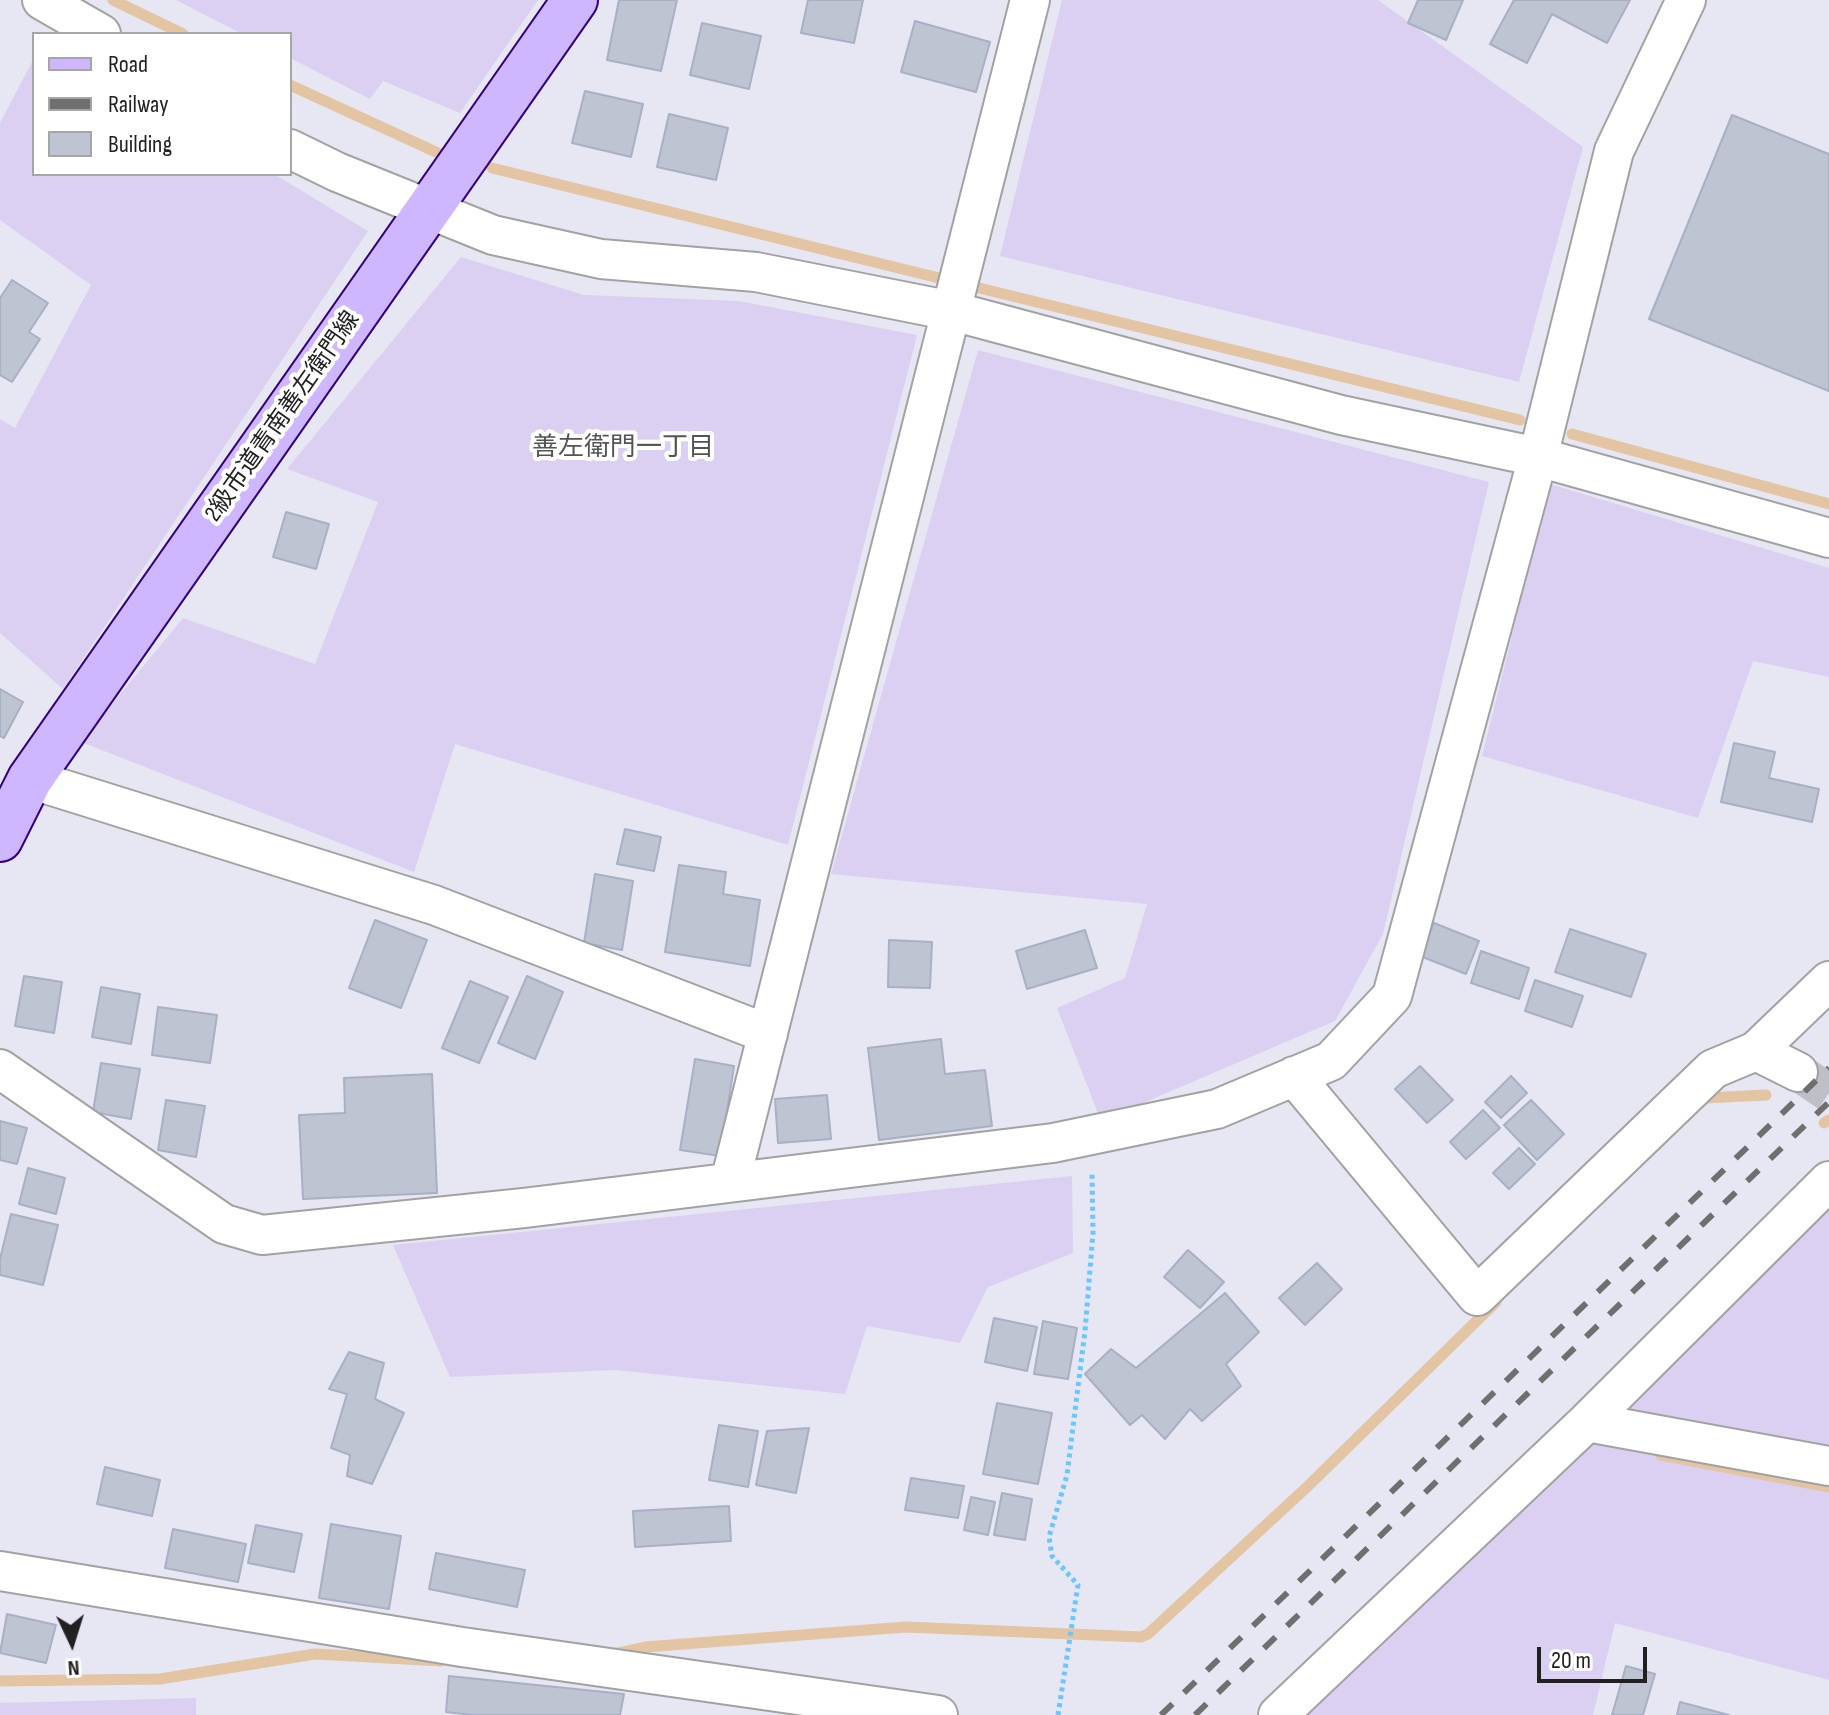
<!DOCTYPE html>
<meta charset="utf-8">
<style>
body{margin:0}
#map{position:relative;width:1829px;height:1715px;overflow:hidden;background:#e6e7f2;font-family:"Sofia Sans Condensed",sans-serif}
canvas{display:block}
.legend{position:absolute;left:32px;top:32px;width:260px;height:144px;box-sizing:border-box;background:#fff;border:2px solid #a6a6a6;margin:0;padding:10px 14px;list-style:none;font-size:24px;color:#212121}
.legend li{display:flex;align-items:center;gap:16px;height:40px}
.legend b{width:40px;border:2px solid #a6a6a6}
.north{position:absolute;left:32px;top:1603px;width:80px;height:80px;-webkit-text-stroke:6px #fff;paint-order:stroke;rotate:176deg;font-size:22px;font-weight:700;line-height:32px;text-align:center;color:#212121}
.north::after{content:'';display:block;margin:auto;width:28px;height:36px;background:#212121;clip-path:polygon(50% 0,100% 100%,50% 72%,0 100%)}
.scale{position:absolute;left:1537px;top:1647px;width:110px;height:36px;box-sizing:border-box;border:4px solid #212121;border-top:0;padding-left:10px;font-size:24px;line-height:28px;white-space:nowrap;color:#212121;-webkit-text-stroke:6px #fff;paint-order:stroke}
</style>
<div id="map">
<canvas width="1829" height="1715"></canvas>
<ul class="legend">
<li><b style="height:10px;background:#cfb7ff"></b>Road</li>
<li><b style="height:10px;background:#6f6f6f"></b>Railway</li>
<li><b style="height:22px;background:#bfc4d2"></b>Building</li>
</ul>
<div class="north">N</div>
<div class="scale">20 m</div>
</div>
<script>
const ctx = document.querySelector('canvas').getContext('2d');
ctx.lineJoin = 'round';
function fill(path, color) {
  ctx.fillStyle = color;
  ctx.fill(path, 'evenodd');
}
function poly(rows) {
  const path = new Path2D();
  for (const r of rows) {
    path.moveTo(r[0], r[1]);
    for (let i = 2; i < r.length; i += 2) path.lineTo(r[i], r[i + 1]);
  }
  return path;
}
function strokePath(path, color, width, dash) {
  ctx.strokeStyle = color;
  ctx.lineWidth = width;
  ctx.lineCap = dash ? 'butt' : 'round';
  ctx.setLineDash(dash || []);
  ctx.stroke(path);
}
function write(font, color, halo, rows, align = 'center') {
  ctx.font = font + ' "Sofia Sans Condensed","Noto Sans JP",sans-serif';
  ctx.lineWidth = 8;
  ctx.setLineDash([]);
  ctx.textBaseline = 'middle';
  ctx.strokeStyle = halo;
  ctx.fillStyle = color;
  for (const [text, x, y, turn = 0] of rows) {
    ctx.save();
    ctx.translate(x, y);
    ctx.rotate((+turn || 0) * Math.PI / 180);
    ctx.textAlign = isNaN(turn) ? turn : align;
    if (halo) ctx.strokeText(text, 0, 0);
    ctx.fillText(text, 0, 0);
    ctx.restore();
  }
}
const farmland = poly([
 [176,0,538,0,460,113,383,81,370,99,290,58,290,34,242,34],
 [1062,0,1378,0,1583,147,1519,382,1000,256],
 [34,58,34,174,274,174,368,231,63,689,0,633,0,419,15,428,91,285,0,220,0,123],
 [461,257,584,295,739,301,917,335,788,845,455,744,414,872,81,742,183,618,315,664,378,502,287,469],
 [978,350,1489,482,1383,934,1335,1021,1101,1121,1057,1008,1125,978,1147,904,831,874],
 [1550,484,1829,568,1829,677,1753,661,1698,818,1482,756],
 [1072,1176,1073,1253,988,1287,960,1343,867,1326,845,1394,615,1370,450,1377,393,1245],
 [1829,1207,1829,1453,1620,1412],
 [1584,1437,1829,1487,1829,1680,1615,1623,1593,1715,1291,1715],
 [196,1698,196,1715,0,1715,0,1703]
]);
const stream = poly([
 [113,0,183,34],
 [290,85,438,153],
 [492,168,939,278],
 [975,287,1520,420],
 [1572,434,1829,504],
 [1700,1103,1705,1098,1766,1095],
 [1824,1123,1829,1120],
 [1661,1455,1829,1487],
 [613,1654,645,1647,906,1627,1141,1637,1148,1634,1307,1487,1496,1302],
 [0,1681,160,1679,315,1654,441,1661]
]);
const building = poly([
 [619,0,677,0,661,71,607,60,619,0],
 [808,0,863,0,854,43,801,33,808,0],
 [1418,0,1463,0,1446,40,1408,23,1418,0],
 [1514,0,1630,0,1607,43,1552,14,1527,63,1490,44,1514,0],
 [915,21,990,42,976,92,901,72,915,21],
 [702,23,761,36,749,89,690,75,702,23],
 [585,91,643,104,631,157,572,143,585,91],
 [669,114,728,128,716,180,657,167,669,114],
 [1732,115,1829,154,1829,391,1649,319,1732,115],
 [12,280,48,303,29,332,40,339,12,382,0,375,0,298,12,280],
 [286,512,329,524,316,569,273,557,286,512],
 [0,689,23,702,4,738,0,736,0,689],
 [1734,743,1775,752,1769,778,1819,789,1812,822,1721,802,1734,743],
 [625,829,661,837,654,871,617,864,625,829],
 [679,865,726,872,723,894,760,900,750,966,665,952,679,865],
 [595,874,633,881,622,950,584,943,595,874],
 [375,920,427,940,401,1008,349,988,375,920],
 [1434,923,1479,941,1466,974,1420,956,1434,923],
 [1570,929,1646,954,1631,997,1555,972,1570,929],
 [1085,930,1097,968,1027,989,1016,951,1085,930],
 [889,940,932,942,930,988,888,987,889,940],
 [1481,951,1529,968,1519,999,1471,983,1481,951],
 [24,976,62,982,54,1033,15,1026,24,976],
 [527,976,563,992,535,1059,498,1043,527,976],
 [1535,980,1583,996,1572,1027,1525,1011,1535,980],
 [470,981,508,997,479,1063,442,1048,470,981],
 [101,987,140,994,131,1044,92,1037,101,987],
 [158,1007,217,1015,210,1063,152,1055,158,1007],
 [941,1039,945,1074,985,1070,992,1126,879,1140,868,1048,941,1039],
 [695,1059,734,1066,720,1156,680,1150,695,1059],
 [101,1063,140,1069,131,1119,93,1112,101,1063],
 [1420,1066,1453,1100,1427,1123,1395,1089,1420,1066],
 [432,1074,437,1193,303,1199,299,1115,345,1113,344,1078,432,1074],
 [1511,1076,1527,1093,1501,1118,1485,1102,1511,1076],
 [827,1095,831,1139,778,1143,775,1099,827,1095],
 [166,1100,205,1106,196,1157,158,1150,166,1100],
 [1531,1100,1564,1134,1537,1160,1504,1125,1531,1100],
 [1483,1110,1500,1128,1466,1159,1450,1142,1483,1110],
 [0,1121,27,1128,17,1164,0,1160,0,1121],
 [1519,1148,1535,1164,1509,1189,1493,1173,1519,1148],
 [28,1168,65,1178,56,1214,19,1204,28,1168],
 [11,1214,58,1225,43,1285,0,1275,0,1259,11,1214],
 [1188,1250,1224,1282,1200,1308,1164,1277,1188,1250],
 [1317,1263,1342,1289,1305,1325,1279,1298,1317,1263],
 [1225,1293,1259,1332,1226,1364,1241,1386,1202,1421,1190,1409,1165,1439,1142,1415,1130,1425,1085,1374,1111,1349,1136,1368,1225,1293],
 [994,1318,1037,1327,1027,1371,985,1362,994,1318],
 [1043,1321,1077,1328,1068,1379,1034,1374,1043,1321],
 [349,1352,384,1363,375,1399,404,1413,372,1484,347,1476,350,1455,331,1448,347,1394,329,1389,349,1352],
 [997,1403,1052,1413,1038,1484,983,1474,997,1403],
 [719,1425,758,1431,748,1487,709,1480,719,1425],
 [809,1428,796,1493,756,1485,767,1431,809,1428],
 [105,1467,160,1480,152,1516,97,1504,105,1467],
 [911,1478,964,1486,958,1518,905,1510,911,1478],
 [1002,1493,1032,1499,1025,1540,994,1535,1002,1493],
 [971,1497,995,1502,988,1535,964,1530,971,1497],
 [729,1506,731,1541,635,1547,633,1511,729,1506],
 [331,1524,401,1536,389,1609,319,1598,331,1524],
 [256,1525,302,1534,294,1572,248,1563,256,1525],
 [173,1529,246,1544,238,1582,165,1568,173,1529],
 [436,1553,525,1570,517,1607,429,1589,436,1553],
 [7,1614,56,1625,46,1663,0,1653,7,1614],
 [1626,1666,1655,1674,1643,1715,1612,1715,1626,1666],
 [449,1676,624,1694,620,1715,472,1715,446,1712,449,1676],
 [1680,1702,1729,1715,1677,1715,1680,1702]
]);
const streetTunnel = poly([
 [1798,1072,1829,1093]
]);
const path = poly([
 [1058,1715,1078,1585,1052,1556,1049,1537,1067,1475,1085,1331,1093,1233,1092,1172]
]);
const street = poly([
 [42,0,101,34],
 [290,149,337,172,493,235,601,259,756,272,952,311,1341,415,1538,457,1829,538],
 [30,779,434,905,768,1034],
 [1756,1051,1798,1072],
 [0,1069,224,1224,262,1235,524,1208,1053,1143,1217,1109,1331,1061,1392,996,1538,457,1614,151,1686,0],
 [1294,1076,1477,1296,1713,1069,1756,1051,1829,981],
 [730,1182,1030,0],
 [1587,1422,1829,1466],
 [0,1571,462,1647,938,1715],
 [1278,1715,1587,1422,1829,1181]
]);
const secondary = poly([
 [0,839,30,779,575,0]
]);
const rail = poly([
 [1161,1715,1829,1068],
 [1195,1715,1829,1102]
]);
const streetNames = [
 ["2級市道青南善左衛門線",283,417,-55]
];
const neighbourhoodNames = [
 ["善左衛門一丁目",623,448]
];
fill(farmland, '#dcd0f2');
strokePath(stream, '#e3c4a3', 11);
fill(building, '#bfc4d2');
strokePath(building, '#a7b0c5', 2);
strokePath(streetTunnel, '#bfbfc8', 38, [38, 19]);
strokePath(street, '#a2a2a2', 42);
strokePath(secondary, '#32007f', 48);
strokePath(path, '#6ac6ff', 5, [4, 4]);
strokePath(street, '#fff', 38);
strokePath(secondary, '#cfb7ff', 44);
strokePath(rail, '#6f6f6f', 6, [16, 16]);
write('24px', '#212121', '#fff', streetNames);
write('26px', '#545454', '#fff', neighbourhoodNames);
</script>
